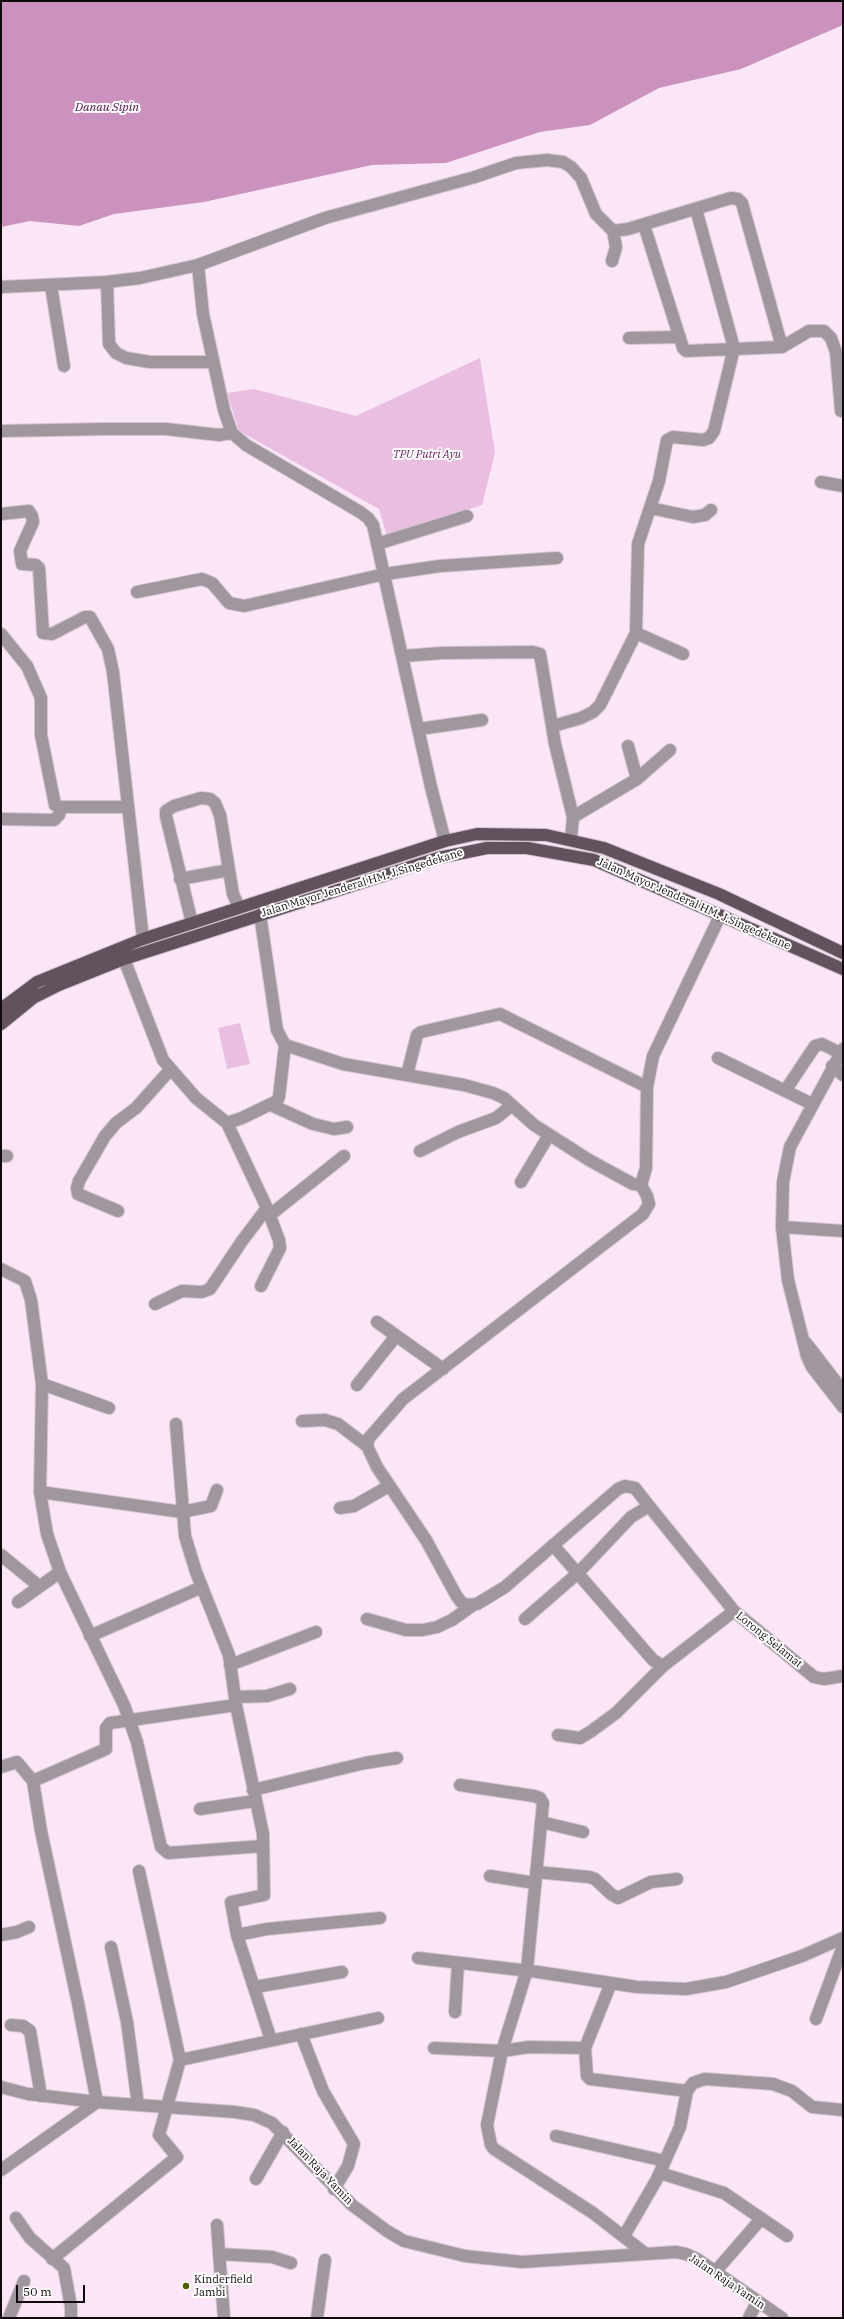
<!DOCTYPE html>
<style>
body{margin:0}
#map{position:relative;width:844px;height:2319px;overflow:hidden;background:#fae6f6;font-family:"IBM Plex Serif",serif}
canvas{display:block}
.frame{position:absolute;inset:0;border:2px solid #10090e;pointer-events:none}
.scale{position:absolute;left:16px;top:2285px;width:69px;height:18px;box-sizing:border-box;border:2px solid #10090e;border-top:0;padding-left:5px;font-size:12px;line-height:14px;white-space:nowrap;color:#10090e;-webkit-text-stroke:3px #fff;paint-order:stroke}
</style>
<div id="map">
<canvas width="844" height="2319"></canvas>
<div class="frame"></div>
<div class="scale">50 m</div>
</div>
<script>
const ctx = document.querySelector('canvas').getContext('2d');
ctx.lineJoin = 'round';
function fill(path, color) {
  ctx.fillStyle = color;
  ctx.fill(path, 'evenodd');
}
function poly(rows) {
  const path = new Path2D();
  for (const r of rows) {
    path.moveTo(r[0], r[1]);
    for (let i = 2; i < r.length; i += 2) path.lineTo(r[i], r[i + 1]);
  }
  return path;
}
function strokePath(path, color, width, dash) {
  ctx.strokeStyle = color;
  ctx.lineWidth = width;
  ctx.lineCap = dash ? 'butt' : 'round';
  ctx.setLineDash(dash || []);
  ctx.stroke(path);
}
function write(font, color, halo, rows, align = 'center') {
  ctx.font = font + ' "IBM Plex Serif",serif';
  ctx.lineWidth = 4;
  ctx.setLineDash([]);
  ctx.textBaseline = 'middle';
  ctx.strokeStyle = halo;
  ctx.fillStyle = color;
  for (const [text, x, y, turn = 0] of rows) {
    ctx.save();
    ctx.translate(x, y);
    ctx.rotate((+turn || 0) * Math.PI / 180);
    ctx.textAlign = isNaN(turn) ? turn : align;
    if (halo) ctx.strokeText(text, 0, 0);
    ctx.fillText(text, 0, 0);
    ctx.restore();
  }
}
const green = poly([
 [480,358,495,453,482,505,387,536,379,509,239,431,227,393,254,389,356,416],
 [240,1023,250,1064,227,1069,218,1028]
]);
const water = poly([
 [1,1,843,1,843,25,741,69,659,88,590,125,540,132,446,163,372,165,204,202,114,214,79,226,30,221,1,227]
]);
const minor = poly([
 [644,225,683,348,686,351,782,347,809,331,824,331,831,338,836,352,841,411],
 [613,231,628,229,731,198,738,199,742,203,782,347],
 [198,265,203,314,224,410,232,433,246,445,360,512,368,518,373,525,431,787,445,841],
 [107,282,109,344,116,353,126,358,150,362,213,362],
 [51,286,64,366],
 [1,287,107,282,140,278,198,265,325,218,475,177,516,163,547,160,563,162,571,167,581,178,596,214,613,231,616,247,612,261],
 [629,338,680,337],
 [1,431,104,429,166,429,219,435,232,433],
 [821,482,843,486],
 [650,508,693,517,705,515,711,510],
 [1,514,29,511,32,516,33,522,20,551,22,564,36,565,39,568,43,633,52,634,85,617,90,617,108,649,113,672,143,939],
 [377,544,467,516],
 [137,592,202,579,212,583,229,603,244,606,385,574,440,566,557,558],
 [636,633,683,654],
 [1,634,27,666,41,698,41,735,55,805,61,807,128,807],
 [403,656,442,653,533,652,540,654,555,744,573,817,571,839],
 [553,726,581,718,593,712,600,705,636,633,638,544,659,481,667,440,673,437,703,440,709,438,714,431,734,348,696,209],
 [419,729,482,720],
 [628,746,637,779],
 [573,817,637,779,670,750],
 [1,819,54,820,59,815,61,807],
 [180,879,229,870],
 [260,914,277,1030,285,1045,343,1064,464,1085,493,1093,504,1098,534,1125,589,1160,633,1184,641,1185],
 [192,923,166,816,166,811,174,806,201,798,210,799,215,803,220,815,233,894,239,907],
 [124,959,163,1060,196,1098,227,1123,267,1208,279,1240,280,1248,261,1286],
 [843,1049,790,1147,783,1182,782,1227,788,1280,807,1356,812,1367,843,1407],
 [718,1058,812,1104],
 [832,1066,843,1075],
 [407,1075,417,1035,421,1032,500,1014,647,1087],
 [785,1091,815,1046,822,1044,840,1053],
 [271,1105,313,1124,334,1129,347,1127],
 [227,1123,242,1118,277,1101,279,1097,285,1045],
 [420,1151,458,1132,496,1118,511,1106],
 [1,1156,7,1156],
 [521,1182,549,1135],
 [641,1185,647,1196,649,1204,643,1214,403,1399,369,1438,367,1446,377,1467,426,1540,456,1595,461,1602,467,1605,477,1604,505,1587,618,1489,625,1486,635,1488,649,1506],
 [641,1185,646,1168,647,1087,653,1056,720,916],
 [118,1211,78,1194,77,1188,79,1181,105,1136,116,1123,136,1108,170,1070],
 [270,1215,344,1156],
 [782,1227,843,1231],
 [1,1269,25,1281,31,1300,42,1384,40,1492,47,1534,60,1572,124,1705,137,1742,161,1847,168,1853,263,1846],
 [155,1304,182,1291,202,1292,210,1289,242,1241,267,1208],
 [377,1322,443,1369],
 [806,1343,843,1391],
 [42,1384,109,1408],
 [357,1385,396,1336],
 [302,1421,325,1420,338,1424,367,1446],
 [176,1424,185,1536,196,1572,229,1655,236,1705,263,1834,264,1895,231,1902,237,1935],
 [40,1492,182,1512,211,1506,217,1490],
 [340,1508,354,1506,389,1486],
 [553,1545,653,1660,663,1666],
 [1,1555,39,1586],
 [18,1602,60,1572],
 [367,1619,406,1630,423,1630,437,1627,452,1620,473,1605],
 [525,1619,578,1573,631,1517,649,1506,734,1611],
 [90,1636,202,1587],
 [230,1665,316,1632],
 [235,1697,267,1696,290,1689],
 [558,1735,580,1738,590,1732,616,1713,663,1666,734,1611,814,1677,824,1679,843,1676],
 [1,1767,17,1762,33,1781,41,1831,78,2003,97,2102,1,2170],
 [33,1781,106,1749,106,1728,110,1723,236,1705],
 [460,1785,534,1796,540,1798,543,1803,527,1970,502,2051,487,2125,491,2145,494,2149,593,2213,646,2254],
 [253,1790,365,1763,397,1758],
 [200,1809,255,1801],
 [541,1822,583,1832],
 [536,1872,589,1877,595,1879,611,1894,618,1898,651,1882,677,1879],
 [490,1876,535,1883],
 [1,1935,17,1932,29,1927],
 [111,1947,127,2022,138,2105],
 [418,1958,538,1972,637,1987,686,1989,726,1982,802,1956,843,1938],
 [611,1983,585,2048,587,2076,590,2079,687,2091,693,2083,705,2079,773,2084,792,2091,812,2107,843,2110],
 [255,1987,342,1972],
 [455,2012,458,1963],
 [816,2019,843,1946],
 [11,2025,23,2026,30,2031,41,2096],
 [301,2034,323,2091,354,2144,348,2166,334,2189],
 [271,2040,237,1935,267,1929,380,1918],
 [434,2048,502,2051,529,2047,585,2048],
 [180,2060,378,2018],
 [1,2087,28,2094,97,2102,235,2112,254,2115,272,2123,352,2205,387,2231,404,2241,465,2256,522,2262,676,2252,686,2254,697,2259,782,2318],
 [556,2136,665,2161],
 [660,2173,724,2193,787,2236],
 [256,2179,283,2132],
 [16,2218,30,2238,64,2268,71,2307,71,2318],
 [217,2225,224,2318],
 [624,2236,657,2179,680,2127,687,2091],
 [219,2254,272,2257,291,2263],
 [52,2259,177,2157,159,2135,180,2060,139,1871],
 [715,2272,761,2219],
 [9,2318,24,2281],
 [317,2318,325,2260],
 [749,2318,757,2302]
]);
const major = poly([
 [1,1009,37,982,143,939,445,841,477,834,546,835,604,848,719,894,843,953],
 [1,1024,33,998,59,985,124,959,438,858,487,848,527,848,594,860,843,969]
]);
const markers = [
 [186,2286,4,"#4e6004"]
];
const parkNames = [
 ["TPU Putri Ayu",427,455]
];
const streetNames = [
 ["Jalan Mayor Jenderal HM. J.Singedekane",362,883,-17],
 ["Jalan Mayor Jenderal HM. J.Singedekane",694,904,24],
 ["Lorong Selamat",769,1640,39],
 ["Jalan Raja Yamin",320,2171,46],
 ["Jalan Raja Yamin",727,2282,34]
];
const poiNames = [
 ["Kinderfield",194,2280],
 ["Jambi",194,2293]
];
const waterNames = [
 ["Danau Sipin",107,108]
];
fill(green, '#eabee1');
fill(water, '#cb92c0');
strokePath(minor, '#d5c3d1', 14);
strokePath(major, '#d5c3d1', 14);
strokePath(minor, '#a0979e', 12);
strokePath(major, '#61525e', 12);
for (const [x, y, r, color] of markers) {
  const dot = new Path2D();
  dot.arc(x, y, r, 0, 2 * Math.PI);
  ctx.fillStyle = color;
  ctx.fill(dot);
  strokePath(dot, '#fff', 1.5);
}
write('italic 11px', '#5f1c56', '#fff', parkNames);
write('11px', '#10090e', '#fff', streetNames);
write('11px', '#10090e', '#fff', poiNames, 'left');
write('italic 12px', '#500c49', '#fff', waterNames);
</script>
